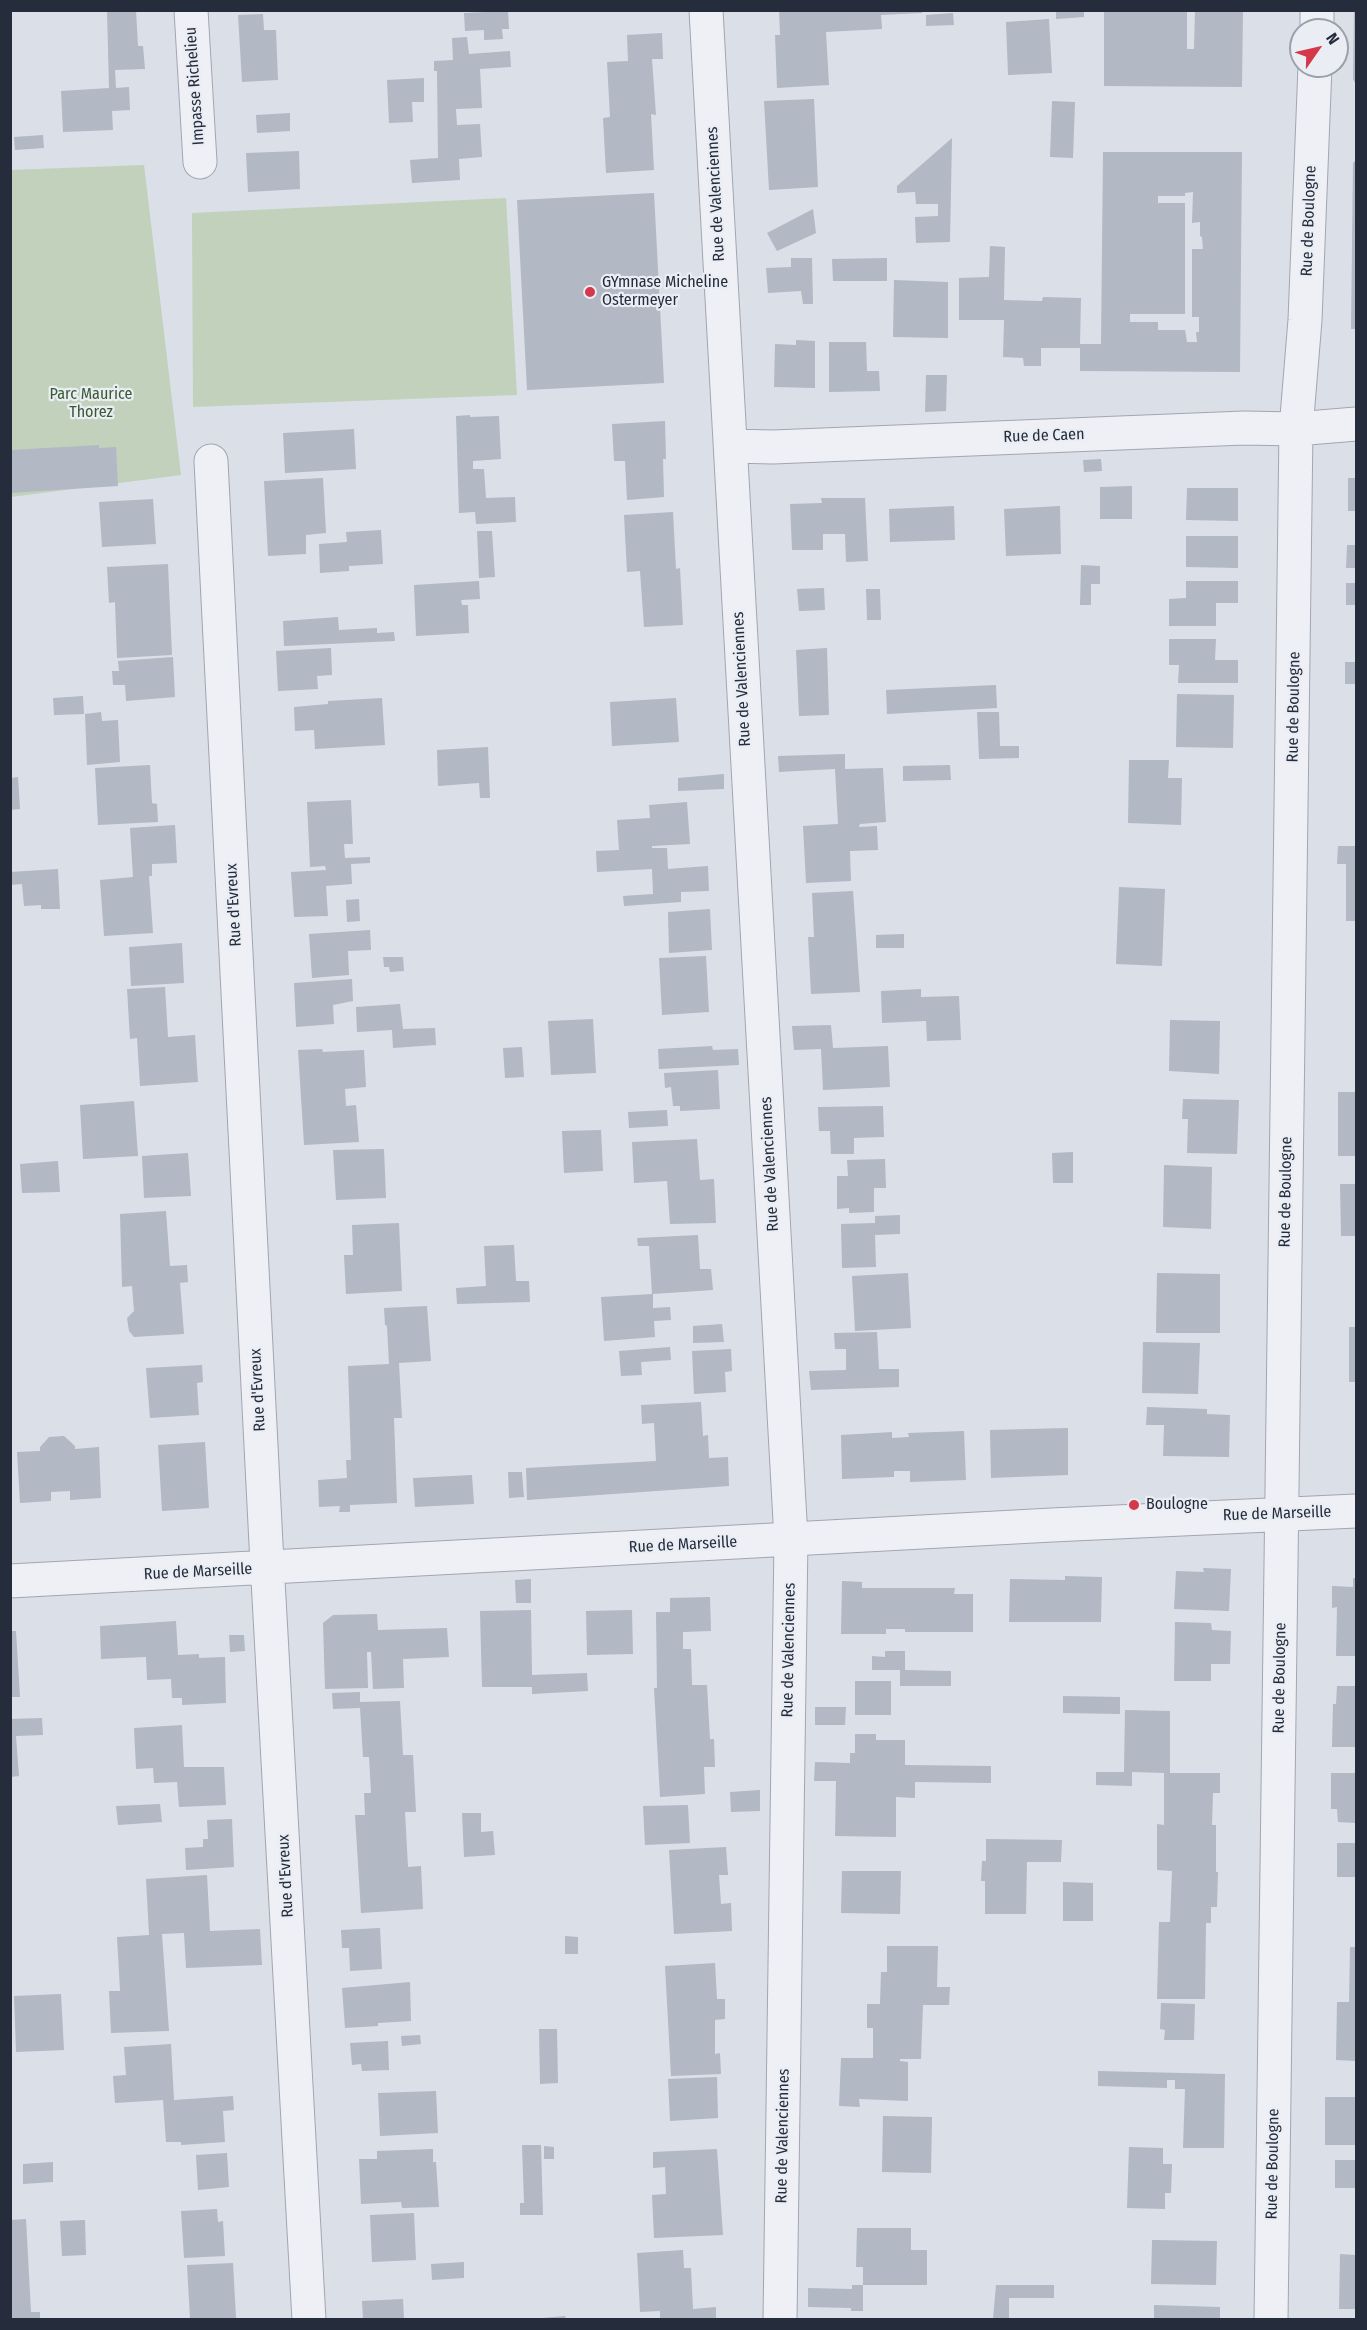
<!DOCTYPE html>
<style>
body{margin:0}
#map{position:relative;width:1367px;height:2330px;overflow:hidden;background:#dbdfe7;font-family:"Fira Sans Condensed",sans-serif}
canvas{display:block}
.frame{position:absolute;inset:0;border:12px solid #252d3d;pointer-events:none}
.north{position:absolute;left:1289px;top:18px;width:60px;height:60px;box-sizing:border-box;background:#eaeef4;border:2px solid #9ba1ab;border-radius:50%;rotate:56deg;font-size:16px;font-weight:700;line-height:24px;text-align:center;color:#252d3d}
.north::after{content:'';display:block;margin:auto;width:21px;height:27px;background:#d4384a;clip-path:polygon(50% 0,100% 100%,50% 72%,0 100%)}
</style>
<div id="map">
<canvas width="1367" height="2330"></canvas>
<div class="frame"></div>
<div class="north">N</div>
</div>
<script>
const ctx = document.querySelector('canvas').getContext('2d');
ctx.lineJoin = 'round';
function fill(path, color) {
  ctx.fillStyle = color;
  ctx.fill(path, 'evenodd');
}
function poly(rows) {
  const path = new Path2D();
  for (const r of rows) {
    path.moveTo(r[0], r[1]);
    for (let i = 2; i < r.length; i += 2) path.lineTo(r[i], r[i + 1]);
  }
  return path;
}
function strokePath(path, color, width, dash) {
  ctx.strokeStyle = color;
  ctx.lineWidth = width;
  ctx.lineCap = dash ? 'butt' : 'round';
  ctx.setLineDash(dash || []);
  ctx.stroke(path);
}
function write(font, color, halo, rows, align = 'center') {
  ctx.font = font + ' "Fira Sans Condensed",sans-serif';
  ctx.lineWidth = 4.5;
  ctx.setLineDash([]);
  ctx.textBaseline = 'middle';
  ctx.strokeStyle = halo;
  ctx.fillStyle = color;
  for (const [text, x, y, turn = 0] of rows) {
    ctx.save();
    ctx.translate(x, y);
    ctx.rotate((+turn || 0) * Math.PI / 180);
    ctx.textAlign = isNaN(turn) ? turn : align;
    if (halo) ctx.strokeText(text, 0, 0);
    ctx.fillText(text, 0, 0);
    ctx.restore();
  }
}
const green = poly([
 [144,165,181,475,11,497,10,170],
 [506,198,517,395,193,407,192,213]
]);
const building = poly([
 [107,10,136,10,138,46,143,46,145,69,115,70,116,88,129,87,130,110,112,111,113,130,63,132,61,91,109,88],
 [779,10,922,10,922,13,881,15,882,29,826,32,829,85,777,88,775,35,780,35],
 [1056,10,1084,10,1084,17,1056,19],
 [1104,10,1187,10,1187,49,1194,49,1195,10,1243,10,1242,87,1104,86],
 [1354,10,1356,10,1356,85,1353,79],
 [508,11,509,29,502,29,503,39,484,40,484,30,465,31,464,13],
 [953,13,954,25,926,26,926,15],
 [263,14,264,30,276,30,278,80,242,82,238,15],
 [1049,19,1052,73,1008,75,1006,22],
 [662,33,663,59,652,59,656,115,651,114,654,170,606,173,603,118,610,117,607,62,628,61,627,35],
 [467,37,469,54,510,51,511,67,480,69,482,108,456,109,457,125,480,124,482,157,459,159,460,180,412,183,410,160,438,158,437,71,434,71,434,61,453,60,452,38],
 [424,78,424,102,412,102,413,122,389,123,387,80],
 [814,99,818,187,769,190,764,101],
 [1052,101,1075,102,1073,158,1050,157],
 [290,113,290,131,257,133,256,115],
 [43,135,44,148,15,150,14,137],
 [952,138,950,242,916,243,915,217,938,216,938,204,916,204,915,192,897,193,897,186],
 [299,151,300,189,248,192,246,153],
 [1103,152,1242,152,1240,372,1080,371,1080,348,1041,348,1041,366,1024,366,1023,358,1003,357,1004,320,959,320,959,278,989,277,990,246,1005,247,1004,300,1042,301,1043,297,1081,298,1080,344,1101,344],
 [1193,192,1192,223,1200,222,1200,236,1202,237,1203,249,1192,249,1192,317,1199,317,1199,332,1196,332,1197,342,1187,342,1185,330,1158,330,1158,322,1130,322,1130,314,1185,314,1185,203,1158,203,1158,196,1185,196,1185,193],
 [1356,160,1356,329,1351,329,1353,163],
 [654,193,664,383,527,390,517,200],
 [813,209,816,233,777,251,767,233],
 [791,258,812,258,813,304,803,304,801,291,768,293,766,268,791,267],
 [887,258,887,281,833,281,832,259],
 [894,280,948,282,948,338,893,337],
 [796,340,815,341,815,388,774,387,775,344,796,345],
 [829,342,866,342,867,371,879,371,880,391,829,392],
 [926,375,947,375,946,411,925,412],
 [470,415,470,417,499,416,501,459,473,461,473,469,484,469,486,498,515,497,516,522,476,524,475,512,459,513,456,416],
 [665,421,666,459,663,459,664,497,627,500,625,461,614,461,612,424],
 [354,429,356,469,285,473,283,433],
 [99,445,99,448,116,447,118,486,10,493,10,450],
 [1101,459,1102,471,1084,472,1083,460],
 [323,478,326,533,306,535,306,554,268,556,264,481],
 [1348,478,1356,478,1356,511,1348,511],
 [1132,486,1132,519,1100,519,1100,487],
 [1187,488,1238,488,1238,521,1186,520],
 [821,498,865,498,868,561,846,562,845,534,823,534,823,550,792,550,790,504,822,503],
 [153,499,156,544,102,547,99,502],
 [954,506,955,540,890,542,889,509],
 [1060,506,1061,554,1006,556,1004,509],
 [673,512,676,569,680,568,683,625,644,627,640,571,627,572,624,515],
 [381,530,383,564,349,566,349,571,320,573,319,544,347,542,346,532],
 [477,531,492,531,495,577,479,578],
 [1186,536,1238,536,1238,568,1186,567],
 [1347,545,1356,545,1356,568,1346,568],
 [168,564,172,655,117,658,115,602,109,603,107,567],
 [1081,565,1100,566,1100,584,1091,584,1091,605,1080,605],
 [479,581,480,599,461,600,462,605,468,605,469,633,416,636,414,585],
 [1186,581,1238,581,1238,603,1216,603,1216,626,1169,626,1169,599,1186,598],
 [1346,583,1356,583,1356,605,1346,605],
 [824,588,825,610,799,611,797,589],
 [866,589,880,589,881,620,867,620],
 [338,617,339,630,377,628,377,633,394,632,395,641,284,646,283,621],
 [1169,639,1216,639,1215,660,1238,660,1238,683,1178,683,1179,665,1169,665],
 [331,648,332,675,317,676,318,689,278,691,276,651],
 [827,648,829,715,799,716,796,650],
 [173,657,175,697,126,701,125,685,113,685,112,671,119,671,118,661],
 [1345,662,1356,662,1356,684,1345,684],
 [996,685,997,708,887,714,886,690],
 [1177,694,1234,695,1233,748,1176,747],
 [83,696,84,714,54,715,53,698],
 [382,698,385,745,315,749,314,730,295,731,294,707,328,704,328,701],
 [676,698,679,742,612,746,610,702],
 [101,712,102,721,118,720,120,762,87,765,85,714],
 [977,712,999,712,1000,746,1019,746,1019,758,979,759],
 [488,747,490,798,480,798,479,783,438,786,437,750],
 [845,754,845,769,883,768,886,822,860,824,859,827,877,826,878,850,850,851,851,881,806,883,803,826,838,824,835,769,779,772,778,756],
 [1129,760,1169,760,1168,778,1182,778,1181,825,1128,823],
 [150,765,152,803,157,804,158,822,98,825,95,768],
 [950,765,951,780,903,781,903,766],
 [724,774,724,789,678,791,678,778],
 [18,777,20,809,10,810,10,778],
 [351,800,353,844,344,844,345,858,370,857,370,863,351,864,352,884,326,886,328,916,294,917,291,872,326,870,325,866,310,867,307,802],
 [687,802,690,844,652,846,652,848,667,848,668,869,708,866,709,891,681,892,681,902,624,906,623,896,653,894,652,869,597,872,596,851,619,850,617,820,650,818,649,805],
 [175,825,177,863,152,864,152,876,149,876,153,933,104,936,100,880,133,877,130,828],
 [1338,846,1356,846,1356,921,1346,921,1346,864,1337,864],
 [58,869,60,909,41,909,41,905,24,906,22,884,10,885,10,872],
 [1119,887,1165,889,1162,966,1116,964],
 [853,891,860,992,811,994,808,937,814,937,812,893],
 [359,899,360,921,347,922,346,900],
 [710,909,712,950,669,953,668,912],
 [370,930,371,950,348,951,349,975,312,978,309,934],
 [904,934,904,948,876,948,876,935],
 [182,943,184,983,131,986,129,947],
 [706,956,709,1012,662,1015,659,958],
 [383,957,403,957,404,971,390,972,389,967,384,967],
 [352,979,353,1001,333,1005,334,1024,296,1027,294,983],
 [165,987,168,1037,195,1035,198,1082,140,1086,137,1038,130,1039,127,989],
 [921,989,921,997,959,996,961,1040,927,1041,926,1021,882,1023,881,991],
 [400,1004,403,1029,435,1028,436,1045,393,1048,392,1030,357,1032,356,1007],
 [593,1019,596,1073,551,1075,548,1021],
 [1170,1020,1220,1021,1219,1074,1169,1071],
 [831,1025,833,1048,888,1046,890,1087,823,1090,821,1049,794,1050,792,1026],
 [712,1046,713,1050,738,1049,739,1065,659,1069,658,1049],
 [522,1047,524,1077,505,1078,503,1048],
 [322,1049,323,1052,364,1050,366,1087,345,1089,346,1106,356,1105,359,1142,304,1145,298,1050],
 [718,1070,720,1109,680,1111,680,1106,673,1106,671,1087,665,1088,664,1073],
 [1338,1092,1356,1092,1356,1156,1338,1156],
 [1183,1099,1239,1100,1237,1154,1187,1153,1188,1119,1182,1119],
 [134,1101,138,1156,83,1159,80,1105],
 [883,1106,884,1137,854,1138,854,1154,831,1154,830,1131,819,1131,818,1107],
 [667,1110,668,1126,629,1128,628,1112],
 [601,1130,603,1171,564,1173,562,1131],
 [697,1139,700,1180,714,1179,716,1223,670,1224,667,1181,634,1183,632,1142],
 [384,1149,386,1198,336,1200,333,1150],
 [1073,1152,1073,1183,1053,1183,1052,1153],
 [188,1153,191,1196,144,1198,142,1156],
 [885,1159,886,1188,874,1188,874,1212,849,1213,849,1208,837,1209,837,1176,848,1176,847,1160],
 [58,1161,60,1192,22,1193,20,1164],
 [1164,1165,1212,1167,1211,1229,1163,1227],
 [1340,1184,1356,1184,1356,1236,1341,1236],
 [166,1211,170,1266,187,1265,188,1282,180,1283,184,1334,134,1337,129,1331,127,1318,134,1311,132,1286,122,1287,120,1214],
 [900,1215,900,1234,875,1235,876,1267,842,1268,841,1224,875,1223,875,1216],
 [399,1223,402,1291,346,1294,344,1255,353,1255,352,1225],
 [698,1235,700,1269,711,1269,713,1290,653,1294,653,1308,670,1307,671,1320,654,1321,655,1337,604,1341,601,1297,652,1294,649,1246,638,1246,637,1238],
 [514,1245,516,1281,529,1281,530,1302,457,1304,456,1288,486,1286,484,1246],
 [908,1273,911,1328,855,1331,852,1276],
 [1157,1273,1220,1274,1220,1333,1156,1333],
 [427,1306,431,1361,399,1363,402,1418,394,1418,397,1503,350,1505,350,1512,339,1512,340,1506,319,1507,318,1480,347,1478,346,1460,351,1460,348,1366,389,1364,387,1326,385,1325,384,1308],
 [722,1324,724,1342,693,1343,693,1326],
 [1349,1327,1356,1327,1356,1382,1349,1382],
 [877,1332,879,1369,899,1369,899,1387,811,1390,809,1371,846,1370,846,1349,835,1349,834,1333],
 [1143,1342,1200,1343,1198,1394,1142,1393],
 [670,1347,671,1360,641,1362,642,1375,621,1376,619,1351],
 [731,1349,732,1371,725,1372,726,1392,694,1394,692,1351],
 [202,1365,203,1382,197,1383,199,1415,150,1418,146,1368],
 [701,1402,703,1436,708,1435,709,1458,728,1457,729,1486,527,1500,526,1468,656,1461,654,1423,642,1424,641,1405],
 [1147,1407,1207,1409,1207,1414,1230,1415,1229,1457,1163,1456,1164,1425,1146,1425],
 [1068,1428,1068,1475,991,1478,990,1430],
 [964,1431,966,1480,910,1482,910,1471,894,1471,894,1477,842,1479,841,1435,892,1432,892,1438,909,1437,908,1433],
 [64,1436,75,1446,75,1449,99,1447,101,1498,70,1500,70,1491,51,1492,51,1501,20,1503,17,1452,40,1451,40,1447,49,1437],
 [205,1442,209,1508,162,1511,158,1445],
 [508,1472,522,1472,524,1497,509,1498],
 [472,1475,474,1504,415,1507,413,1478],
 [1203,1568,1231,1569,1229,1611,1174,1609,1176,1571,1204,1572],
 [1065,1576,1102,1577,1101,1622,1009,1622,1010,1579,1065,1580],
 [1353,1578,1356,1578,1356,1656,1336,1656,1337,1607,1332,1608,1332,1586,1353,1587],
 [531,1579,531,1603,516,1603,515,1580],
 [842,1581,862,1582,862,1588,955,1588,954,1594,973,1594,973,1632,905,1632,905,1629,886,1629,886,1634,841,1634],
 [710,1597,711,1631,683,1632,683,1649,691,1649,692,1685,707,1685,710,1739,714,1739,715,1767,704,1767,705,1794,660,1797,654,1688,657,1688,656,1612,670,1612,670,1598],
 [531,1610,532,1675,587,1673,588,1691,532,1694,532,1687,482,1687,480,1611],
 [632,1610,633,1654,587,1655,586,1611],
 [377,1614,378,1630,447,1628,449,1657,403,1659,404,1688,373,1689,371,1652,367,1652,368,1688,325,1689,323,1623,333,1615],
 [176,1621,178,1655,199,1654,199,1658,225,1657,226,1703,182,1705,182,1698,172,1698,171,1679,147,1680,146,1657,101,1659,100,1626],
 [1175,1622,1211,1623,1212,1630,1231,1631,1230,1664,1211,1664,1211,1681,1174,1681],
 [10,1631,16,1631,20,1697,10,1697],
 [229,1635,244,1635,245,1651,230,1652],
 [885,1651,905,1651,905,1670,951,1671,951,1686,900,1686,900,1670,872,1670,872,1656,885,1657],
 [855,1681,891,1681,891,1715,855,1715],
 [1337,1686,1356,1686,1356,1747,1332,1747,1333,1704,1336,1704],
 [360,1692,360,1702,400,1701,403,1755,413,1755,416,1812,405,1812,408,1867,421,1866,423,1909,361,1913,355,1815,365,1815,364,1793,371,1793,369,1757,363,1757,360,1708,333,1709,332,1693],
 [1063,1696,1120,1697,1120,1714,1063,1713],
 [815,1707,846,1707,845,1725,815,1725],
 [1125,1710,1170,1711,1170,1773,1220,1773,1220,1793,1213,1793,1212,1825,1216,1825,1216,1872,1218,1872,1217,1907,1211,1907,1211,1923,1206,1923,1205,1999,1157,1999,1159,1922,1170,1922,1172,1871,1157,1870,1157,1824,1164,1825,1164,1773,1132,1772,1132,1786,1096,1785,1096,1772,1124,1772],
 [42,1718,43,1735,16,1736,19,1776,10,1777,10,1719],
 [182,1725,184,1767,224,1767,226,1805,179,1807,177,1782,154,1783,153,1768,136,1769,134,1728],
 [855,1734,876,1734,876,1740,905,1740,905,1765,991,1766,991,1783,915,1782,915,1798,896,1797,896,1837,835,1836,836,1781,814,1781,815,1762,850,1763,850,1753,855,1753],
 [1331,1773,1356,1773,1356,1823,1338,1822,1337,1809,1331,1809],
 [760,1790,760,1811,731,1812,730,1792],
 [160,1804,162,1822,118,1825,116,1806],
 [688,1805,690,1843,645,1845,643,1806],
 [462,1813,481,1813,481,1832,493,1831,495,1855,464,1857],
 [232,1819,234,1867,186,1870,185,1848,203,1847,203,1839,208,1839,207,1820],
 [986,1839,1062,1840,1061,1862,1027,1862,1026,1914,985,1914,985,1881,981,1881,982,1861,986,1861],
 [1337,1843,1356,1843,1356,1877,1337,1877],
 [726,1847,728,1875,719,1875,721,1904,731,1903,732,1931,674,1934,669,1850],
 [842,1871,901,1871,900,1914,841,1913],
 [207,1875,210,1931,260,1929,262,1965,186,1968,184,1933,162,1934,169,2031,111,2033,109,1991,120,1991,117,1937,149,1935,146,1879],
 [1063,1882,1093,1883,1093,1921,1063,1921],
 [380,1928,382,1969,350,1971,349,1948,342,1948,341,1930],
 [565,1936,578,1937,578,1954,565,1954],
 [887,1946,938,1946,937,1987,950,1987,949,2005,923,2005,921,2059,900,2059,900,2061,908,2062,908,2101,859,2099,860,2107,839,2106,841,2058,873,2058,873,2028,867,2028,867,2004,880,2004,881,1972,887,1972],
 [1350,1947,1356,1947,1356,2061,1336,2060,1337,2002,1349,2002],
 [715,1963,717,1999,725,1999,725,2019,715,2020,715,2054,720,2053,721,2074,671,2076,665,1966],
 [410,1982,411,2021,378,2023,378,2026,345,2028,342,1988],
 [61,1994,64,2050,16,2052,14,1996],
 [1161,2003,1195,2004,1194,2040,1164,2040,1165,2030,1160,2029],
 [539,2029,557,2029,558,2083,540,2084],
 [420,2035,421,2044,402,2046,401,2036],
 [388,2041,389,2070,362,2071,361,2064,352,2065,350,2043],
 [171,2044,174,2100,233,2096,234,2110,223,2111,225,2142,181,2145,181,2142,166,2142,163,2100,115,2103,113,2076,126,2075,124,2047],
 [1098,2071,1225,2074,1224,2148,1183,2148,1185,2089,1175,2089,1175,2080,1167,2080,1167,2088,1098,2086],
 [717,2077,718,2118,670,2121,668,2079],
 [436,2091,438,2133,380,2136,378,2093],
 [1325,2097,1356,2097,1356,2145,1325,2145],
 [883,2116,932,2117,931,2173,882,2172],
 [522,2145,541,2145,543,2215,520,2215,520,2203,524,2203],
 [544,2146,554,2147,554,2159,544,2159],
 [1129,2147,1163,2148,1163,2164,1172,2164,1171,2193,1165,2193,1165,2209,1127,2208],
 [433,2149,433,2162,436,2162,439,2207,402,2208,401,2202,361,2204,359,2159,377,2159,377,2151],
 [717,2149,723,2235,654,2238,652,2195,666,2194,665,2167,653,2168,653,2152],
 [227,2153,229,2187,198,2190,196,2155],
 [1335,2160,1356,2160,1356,2188,1335,2188],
 [53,2162,53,2182,23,2184,23,2164],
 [217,2209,218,2222,223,2221,225,2256,184,2258,181,2211],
 [414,2213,416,2260,372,2262,370,2215],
 [26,2219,31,2312,40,2312,40,2319,11,2319,10,2220],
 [85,2220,86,2255,62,2256,60,2221],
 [857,2228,911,2228,911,2250,927,2250,927,2285,863,2285,863,2267,856,2267],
 [1152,2240,1217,2241,1216,2285,1151,2284],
 [683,2250,684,2268,691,2268,693,2309,716,2307,716,2319,660,2319,660,2311,640,2312,637,2253],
 [1340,2254,1356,2255,1356,2309,1339,2309],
 [464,2262,464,2278,432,2280,431,2264],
 [233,2263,236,2318,190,2319,187,2265],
 [852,2285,863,2285,863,2311,851,2311,851,2308,808,2307,808,2288,852,2289],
 [996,2285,1054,2285,1054,2298,1009,2298,1009,2319,993,2319],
 [403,2299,404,2319,363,2319,362,2301],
 [1154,2305,1220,2307,1220,2319,1154,2319],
 [565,2316,566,2319,542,2319,542,2318]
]);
const street = poly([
 [191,10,200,162],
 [706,10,791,1539,780,2320],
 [1317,30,1317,10],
 [731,446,773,447,1244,428,1296,429,1356,424],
 [211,461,266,1544,309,2320],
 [10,1581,1052,1525,1356,1511],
 [1271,2320,1296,429,1305,320,1315,66]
]);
const markers = [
 [590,292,6,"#d4384a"],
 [1134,1505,6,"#d4384a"]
];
const streetNames = [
 ["Impasse Richelieu",195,86,-94],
 ["Rue de Valenciennes",716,194,-93],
 ["Rue de Boulogne",1309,221,-88],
 ["Rue de Caen",1044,436,-2],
 ["Rue de Valenciennes",742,679,-93],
 ["Rue de Boulogne",1294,707,-89],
 ["Rue d'Evreux",234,905,-93],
 ["Rue de Valenciennes",770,1164,-93],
 ["Rue de Boulogne",1286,1192,-89],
 ["Rue d'Evreux",258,1390,-93],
 ["Rue de Marseille",1277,1514,-2],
 ["Rue de Marseille",683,1545,-3],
 ["Rue de Marseille",198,1572,-3],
 ["Rue de Valenciennes",789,1650,-89],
 ["Rue de Boulogne",1280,1678,-89],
 ["Rue d'Evreux",286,1876,-93],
 ["Rue de Valenciennes",783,2136,-89],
 ["Rue de Boulogne",1273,2164,-89]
];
const poiNames = [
 ["GYmnase Micheline",602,283],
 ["Ostermeyer",602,301],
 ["Boulogne",1146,1505]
];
const parkNames = [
 ["Parc Maurice",91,395],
 ["Thorez",91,413]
];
fill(green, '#c1d1bc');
fill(building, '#b2b8c4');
strokePath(street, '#a1a6b1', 35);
strokePath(street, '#eef0f5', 33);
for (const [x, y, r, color] of markers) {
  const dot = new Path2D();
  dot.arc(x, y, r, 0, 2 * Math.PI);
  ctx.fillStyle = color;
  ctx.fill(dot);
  strokePath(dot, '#eaeef4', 2);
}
write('16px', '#252d3d', '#eaeef4', streetNames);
write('16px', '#252d3d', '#eaeef4', poiNames, 'left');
write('16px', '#385a31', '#eaeef4', parkNames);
</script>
